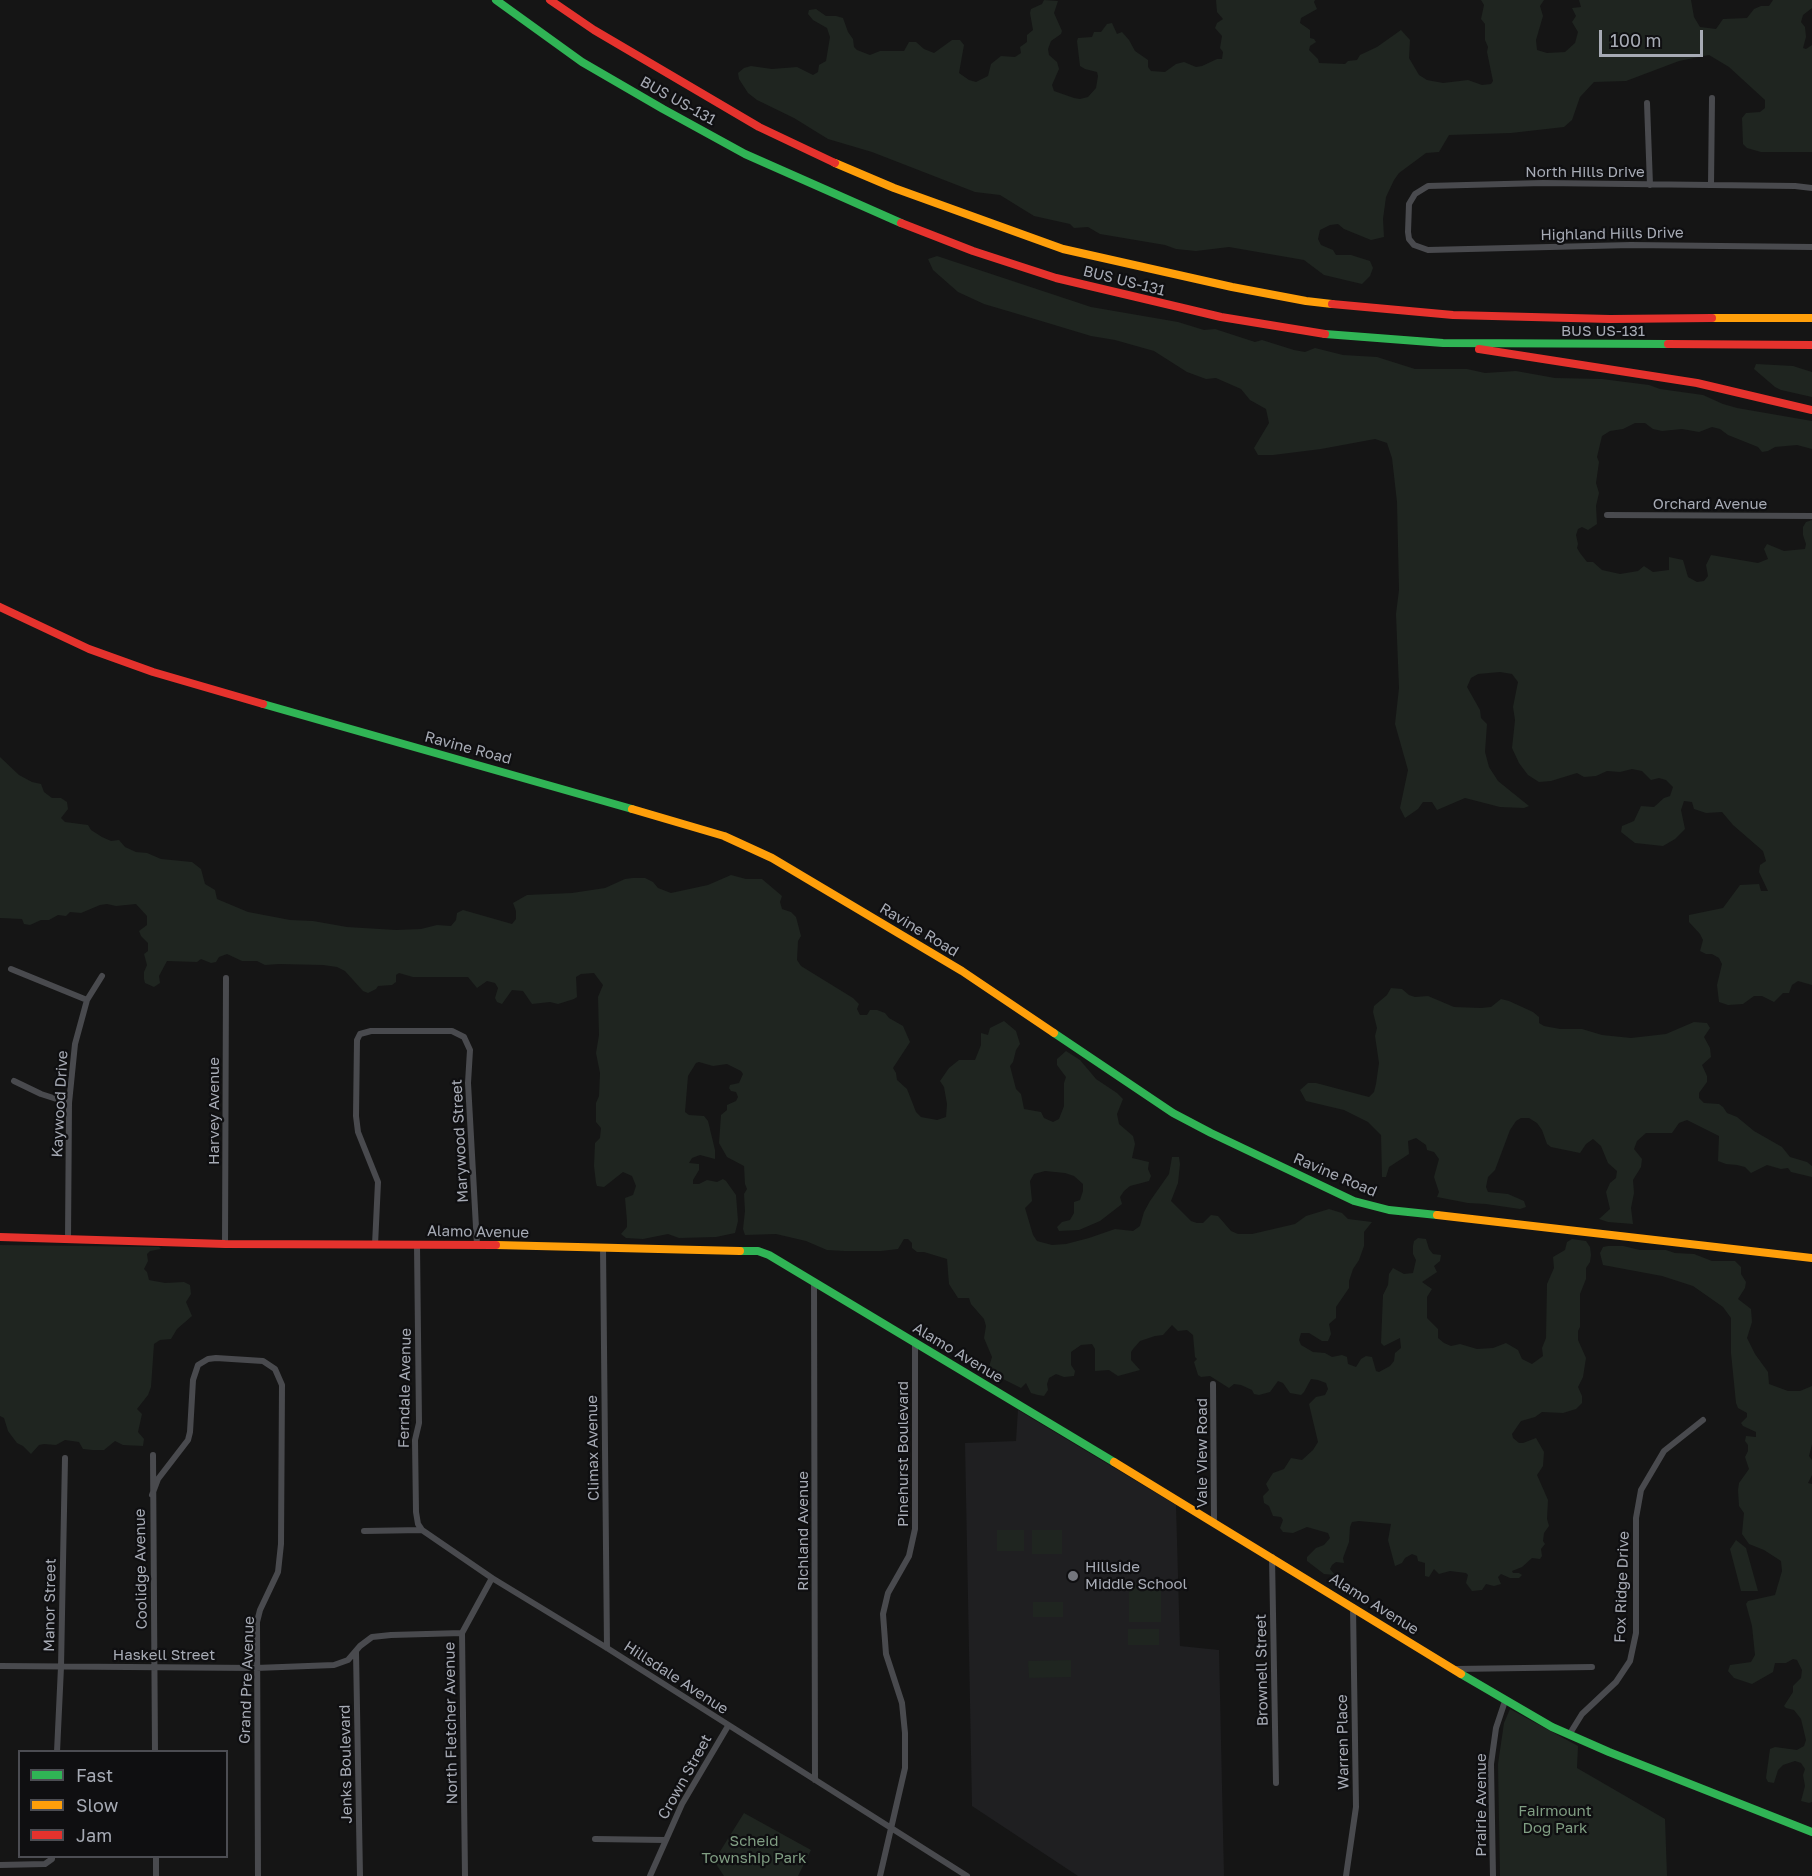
<!DOCTYPE html>
<style>
body{margin:0}
#map{position:relative;width:1812px;height:1876px;overflow:hidden;background:#151515;font-family:"Golos Text",sans-serif}
canvas{display:block}
.legend{position:absolute;left:18px;top:1750px;width:210px;height:108px;box-sizing:border-box;background:#0f0f11;border:2px solid #4c4d53;margin:0;padding:8px 10px;list-style:none;font-size:18px;color:#a7abb5}
.legend li{display:flex;align-items:center;gap:12px;height:30px}
.legend b{width:30px;border:2px solid #4c4d53}
.scale{position:absolute;left:1599px;top:30px;width:104px;height:27px;box-sizing:border-box;border:3px solid #a7abb5;border-top:0;padding-left:8px;font-size:18px;line-height:21px;white-space:nowrap;color:#a7abb5;-webkit-text-stroke:4px #0f0f11;paint-order:stroke}
</style>
<div id="map">
<canvas width="1812" height="1876"></canvas>
<ul class="legend">
<li><b style="height:8px;background:#30b455"></b>Fast</li>
<li><b style="height:8px;background:#ff9f0a"></b>Slow</li>
<li><b style="height:8px;background:#e5322d"></b>Jam</li>
</ul>
<div class="scale">100 m</div>
</div>
<script>
const ctx = document.querySelector('canvas').getContext('2d');
ctx.lineJoin = 'round';
function fill(path, color) {
  ctx.fillStyle = color;
  ctx.fill(path, 'evenodd');
}
function poly(rows) {
  const path = new Path2D();
  for (const r of rows) {
    path.moveTo(r[0], r[1]);
    for (let i = 2; i < r.length; i += 2) path.lineTo(r[i], r[i + 1]);
  }
  return path;
}
function strokePath(path, color, width, dash) {
  ctx.strokeStyle = color;
  ctx.lineWidth = width;
  ctx.lineCap = dash ? 'butt' : 'round';
  ctx.setLineDash(dash || []);
  ctx.stroke(path);
}
function write(font, color, halo, rows, align = 'center') {
  ctx.font = font + ' "Golos Text",sans-serif';
  ctx.lineWidth = 4.5;
  ctx.setLineDash([]);
  ctx.textBaseline = 'middle';
  ctx.strokeStyle = halo;
  ctx.fillStyle = color;
  for (const [text, x, y, turn = 0] of rows) {
    ctx.save();
    ctx.translate(x, y);
    ctx.rotate((+turn || 0) * Math.PI / 180);
    ctx.textAlign = isNaN(turn) ? turn : align;
    if (halo) ctx.strokeText(text, 0, 0);
    ctx.fillText(text, 0, 0);
    ctx.restore();
  }
}
const built = poly([
 [1018,1410,1176,1505,1180,1646,1219,1650,1224,1876,1078,1876,972,1806,965,1443,1016,1441]
]);
const green = poly([
 [1044,0,1058,1,1054,13,1062,31,1061,34,1051,41,1048,49,1049,55,1057,62,1059,69,1052,85,1054,91,1074,98,1080,99,1088,97,1096,88,1098,76,1097,72,1085,69,1080,66,1077,41,1078,38,1092,37,1094,32,1101,32,1107,24,1112,23,1117,34,1122,32,1129,40,1135,51,1148,60,1148,67,1151,71,1165,72,1176,64,1184,62,1196,67,1202,66,1217,59,1222,59,1223,52,1220,48,1222,36,1215,28,1217,23,1223,19,1217,12,1216,0,1315,0,1314,2,1317,9,1301,18,1300,23,1310,30,1310,38,1314,39,1316,42,1310,46,1309,50,1318,59,1319,63,1345,64,1348,61,1357,60,1360,55,1377,47,1401,30,1410,40,1409,58,1419,75,1427,80,1443,83,1468,80,1482,85,1491,84,1493,81,1487,52,1488,47,1485,40,1485,24,1481,19,1484,5,1481,0,1544,0,1540,6,1543,16,1536,40,1537,50,1547,53,1565,52,1575,43,1578,32,1572,22,1576,16,1572,8,1581,7,1579,0,1691,0,1694,17,1700,27,1716,29,1723,19,1747,18,1754,9,1761,6,1769,6,1773,0,1812,0,1812,8,1803,15,1801,22,1805,27,1806,37,1803,48,1806,49,1812,45,1812,152,1761,152,1747,148,1743,144,1742,118,1746,113,1760,112,1765,108,1765,100,1729,67,1709,55,1679,61,1626,81,1594,82,1580,97,1572,120,1564,127,1511,133,1449,135,1439,152,1426,153,1399,173,1394,180,1386,197,1383,219,1384,237,1371,240,1344,229,1338,224,1330,225,1320,230,1318,239,1321,245,1333,250,1336,255,1351,255,1370,261,1373,268,1370,276,1362,284,1324,275,1304,260,1229,247,1196,251,1176,249,1165,245,1100,234,1088,227,1074,228,1070,224,1034,216,1000,195,975,192,872,152,828,139,794,118,757,100,748,93,739,79,738,73,744,68,751,66,772,69,797,67,813,75,818,72,819,65,826,61,830,37,827,28,813,20,808,14,809,10,816,9,826,16,836,16,843,18,848,32,853,39,854,47,857,50,870,55,880,51,904,51,909,42,916,42,924,49,934,53,952,40,960,40,964,45,959,73,969,80,976,82,988,76,991,64,1001,56,1015,57,1021,53,1020,47,1027,42,1027,35,1033,30,1030,13,1031,9,1042,4],
 [937,256,1091,307,1178,322,1204,330,1215,329,1255,342,1262,340,1294,350,1305,352,1315,348,1343,355,1377,357,1415,369,1467,369,1485,373,1516,371,1555,378,1602,379,1649,385,1660,389,1703,395,1723,404,1737,408,1812,421,1812,449,1797,445,1775,447,1768,451,1762,452,1758,447,1728,435,1720,429,1712,427,1699,432,1682,429,1662,431,1653,429,1645,423,1635,423,1623,429,1610,431,1602,436,1597,457,1599,462,1596,483,1599,493,1596,506,1597,524,1588,530,1582,527,1578,529,1576,535,1578,544,1577,548,1580,553,1587,562,1593,562,1602,570,1620,574,1638,571,1644,566,1653,572,1669,570,1669,557,1683,560,1688,577,1697,582,1704,581,1708,576,1706,565,1711,555,1758,563,1768,559,1764,549,1767,544,1784,551,1805,549,1806,544,1803,535,1803,527,1806,522,1812,520,1812,985,1798,981,1792,985,1789,993,1783,993,1774,1002,1762,996,1754,996,1743,1004,1728,1005,1719,1002,1717,985,1722,964,1719,958,1712,954,1706,954,1700,951,1703,940,1700,934,1689,922,1689,915,1723,908,1740,885,1759,884,1761,891,1768,891,1759,872,1760,865,1766,861,1763,851,1733,825,1722,812,1706,813,1694,809,1692,802,1684,801,1681,810,1685,829,1675,839,1663,846,1635,843,1621,832,1622,826,1634,821,1641,806,1654,807,1664,798,1670,796,1673,787,1666,780,1659,778,1651,780,1642,771,1632,769,1620,772,1607,771,1596,776,1584,777,1577,773,1551,781,1539,782,1528,775,1519,763,1512,748,1515,720,1513,707,1518,682,1512,674,1500,672,1478,674,1471,678,1467,687,1480,710,1481,718,1487,724,1485,752,1489,767,1498,781,1529,806,1524,808,1500,807,1465,798,1437,810,1432,802,1423,802,1418,809,1405,818,1400,808,1408,770,1395,724,1399,688,1396,614,1399,590,1397,502,1392,458,1387,443,1375,439,1321,449,1273,455,1258,455,1254,448,1269,423,1266,409,1250,400,1241,389,1216,378,1206,379,1187,372,1154,351,1115,340,1091,336,1028,317,984,304,958,292,933,270,928,259],
 [1756,364,1793,366,1812,372,1812,397,1781,390,1775,387,1754,369],
 [0,757,19,775,32,782,41,784,44,792,52,798,61,798,67,802,68,809,61,818,65,822,88,825,91,830,102,837,111,841,119,840,125,847,136,852,147,853,161,859,192,862,201,869,205,884,215,890,217,899,248,912,290,920,313,921,347,927,396,930,421,929,437,925,451,926,456,920,457,913,463,910,512,924,516,919,516,911,513,903,527,895,572,893,605,888,625,879,633,878,645,878,653,882,658,888,671,893,708,885,731,875,746,879,762,879,782,896,780,902,782,909,791,912,796,917,801,936,798,941,797,960,801,966,853,998,859,1004,857,1009,860,1015,867,1015,870,1010,877,1010,885,1013,889,1018,903,1026,910,1042,893,1068,896,1073,897,1080,907,1089,916,1112,921,1117,937,1120,946,1117,947,1104,944,1087,940,1081,949,1068,959,1060,975,1060,981,1045,981,1033,988,1035,990,1028,1004,1021,1016,1031,1020,1044,1016,1050,1013,1062,1010,1066,1016,1089,1021,1094,1024,1109,1041,1112,1044,1118,1053,1122,1059,1119,1064,1106,1064,1083,1066,1077,1057,1065,1057,1059,1066,1051,1080,1060,1096,1079,1117,1093,1123,1099,1117,1114,1119,1124,1133,1136,1135,1144,1132,1158,1149,1162,1148,1169,1151,1176,1149,1181,1130,1186,1124,1191,1120,1197,1122,1204,1100,1221,1079,1230,1059,1231,1057,1227,1062,1222,1070,1220,1074,1213,1074,1202,1080,1200,1083,1191,1083,1184,1074,1176,1065,1173,1045,1171,1034,1174,1030,1181,1032,1201,1025,1208,1033,1235,1037,1241,1052,1245,1066,1244,1089,1238,1115,1229,1133,1231,1140,1226,1144,1212,1150,1201,1169,1174,1172,1157,1179,1157,1180,1164,1178,1183,1171,1201,1191,1221,1197,1223,1203,1223,1211,1215,1218,1216,1231,1231,1238,1234,1252,1234,1295,1224,1306,1216,1329,1209,1342,1213,1348,1219,1372,1222,1364,1232,1364,1246,1359,1260,1353,1269,1349,1281,1349,1288,1336,1307,1336,1318,1329,1324,1331,1334,1328,1341,1322,1341,1309,1333,1301,1333,1299,1340,1301,1345,1313,1352,1325,1353,1332,1357,1342,1355,1347,1357,1348,1364,1356,1367,1361,1359,1366,1356,1372,1357,1376,1371,1379,1372,1390,1366,1394,1361,1395,1353,1401,1348,1400,1338,1384,1346,1381,1343,1383,1295,1388,1285,1389,1274,1393,1268,1404,1274,1413,1273,1416,1260,1413,1254,1413,1246,1414,1241,1418,1238,1426,1239,1429,1249,1433,1254,1441,1255,1440,1261,1434,1266,1437,1272,1422,1282,1432,1289,1427,1297,1427,1318,1438,1329,1438,1338,1444,1343,1451,1346,1460,1344,1477,1349,1493,1348,1506,1343,1518,1350,1522,1359,1532,1364,1543,1356,1542,1348,1546,1338,1547,1284,1554,1268,1553,1257,1565,1250,1567,1242,1572,1239,1586,1241,1590,1247,1591,1255,1590,1262,1586,1268,1586,1279,1580,1294,1580,1327,1578,1331,1578,1340,1586,1358,1583,1377,1578,1387,1582,1396,1582,1403,1576,1409,1563,1413,1542,1412,1535,1417,1521,1421,1512,1434,1513,1438,1519,1443,1523,1443,1536,1438,1544,1452,1543,1466,1537,1475,1548,1500,1547,1519,1549,1526,1544,1533,1543,1541,1545,1544,1541,1549,1542,1556,1540,1559,1532,1558,1522,1567,1512,1571,1513,1573,1519,1573,1522,1575,1519,1578,1510,1578,1501,1574,1498,1577,1501,1584,1494,1586,1486,1584,1482,1590,1472,1591,1466,1583,1468,1575,1466,1573,1450,1571,1439,1574,1434,1569,1429,1577,1425,1576,1425,1563,1418,1561,1417,1556,1412,1554,1405,1558,1402,1563,1395,1566,1388,1540,1391,1524,1359,1521,1352,1522,1350,1527,1349,1542,1343,1558,1344,1563,1336,1562,1332,1565,1330,1569,1335,1575,1324,1574,1307,1561,1307,1557,1316,1548,1324,1545,1330,1538,1328,1533,1307,1527,1293,1533,1283,1532,1280,1528,1283,1520,1281,1517,1273,1516,1269,1506,1264,1503,1263,1496,1269,1490,1266,1484,1273,1473,1284,1469,1291,1458,1302,1460,1313,1450,1318,1442,1309,1404,1316,1397,1325,1395,1328,1389,1326,1383,1318,1380,1311,1379,1304,1392,1301,1395,1290,1393,1283,1383,1278,1381,1270,1392,1259,1395,1254,1394,1252,1390,1241,1385,1234,1384,1229,1388,1210,1376,1201,1377,1198,1375,1194,1362,1197,1359,1195,1357,1193,1335,1187,1330,1178,1331,1172,1325,1163,1335,1155,1336,1140,1341,1133,1349,1131,1352,1131,1360,1140,1370,1118,1376,1109,1370,1095,1371,1095,1349,1092,1344,1081,1345,1071,1352,1071,1365,1075,1371,1074,1376,1064,1377,1056,1374,1049,1378,1047,1384,1048,1390,1044,1396,1038,1395,1031,1393,1026,1383,1021,1388,991,1373,989,1367,992,1357,984,1338,986,1326,984,1319,971,1304,969,1298,958,1298,949,1284,947,1259,924,1252,917,1252,912,1248,912,1243,908,1239,904,1239,898,1249,881,1251,845,1251,827,1250,806,1241,776,1234,745,1235,743,1229,745,1211,744,1194,747,1189,745,1184,744,1166,727,1157,719,1143,721,1115,727,1110,727,1105,736,1101,738,1097,736,1092,731,1091,729,1088,730,1085,739,1083,743,1074,741,1071,727,1064,713,1066,699,1062,696,1063,688,1076,685,1112,689,1115,704,1116,708,1121,715,1150,715,1159,700,1155,692,1158,689,1163,699,1164,699,1170,693,1180,693,1184,699,1184,707,1180,717,1182,723,1179,726,1181,736,1195,738,1221,735,1233,716,1237,679,1238,668,1234,643,1239,626,1238,621,1234,627,1227,627,1221,625,1198,633,1195,636,1186,632,1176,623,1172,604,1187,597,1186,596,1183,594,1166,595,1143,600,1138,601,1128,596,1122,596,1103,599,1096,600,1073,596,1053,599,1035,598,997,603,985,594,973,581,974,576,977,577,997,574,999,558,1004,550,1002,532,1004,523,991,512,990,502,1004,497,1002,495,998,498,988,495,983,487,981,477,988,468,977,413,977,399,973,396,975,396,982,392,985,378,986,376,989,368,993,363,991,345,971,337,967,323,965,279,964,265,965,257,961,242,961,227,954,219,957,216,962,211,963,201,959,197,962,167,961,159,976,160,983,154,987,145,983,144,979,144,972,147,965,144,954,148,951,148,943,141,936,139,931,147,925,147,916,136,904,116,906,107,904,100,905,81,913,70,912,66,916,58,915,49,920,41,920,30,925,24,924,22,919,0,918],
 [1391,988,1402,989,1409,995,1415,997,1428,996,1454,1007,1481,1008,1491,1007,1501,999,1509,1001,1533,1012,1539,1017,1539,1023,1544,1026,1560,1029,1582,1029,1602,1035,1631,1038,1666,1034,1694,1022,1707,1023,1710,1028,1704,1037,1710,1048,1711,1057,1702,1065,1707,1076,1707,1082,1699,1093,1699,1098,1704,1103,1719,1104,1723,1107,1727,1113,1737,1117,1754,1131,1782,1147,1790,1157,1807,1162,1812,1166,1812,1177,1791,1172,1788,1168,1781,1169,1767,1165,1751,1173,1745,1167,1737,1165,1726,1164,1718,1161,1719,1136,1687,1120,1679,1123,1672,1133,1646,1133,1637,1141,1634,1149,1642,1159,1641,1167,1633,1180,1634,1193,1631,1208,1633,1224,1608,1222,1599,1219,1610,1209,1606,1192,1610,1183,1616,1178,1617,1171,1608,1163,1601,1146,1593,1139,1586,1144,1580,1153,1551,1147,1547,1144,1542,1130,1537,1123,1529,1118,1521,1118,1516,1121,1510,1130,1495,1170,1488,1177,1486,1187,1488,1192,1508,1194,1524,1201,1526,1207,1520,1209,1486,1204,1468,1203,1437,1197,1439,1192,1434,1177,1439,1159,1434,1152,1427,1150,1426,1145,1416,1138,1408,1141,1409,1154,1389,1167,1386,1177,1382,1177,1381,1135,1368,1122,1344,1110,1306,1101,1300,1090,1308,1083,1316,1083,1369,1097,1374,1092,1376,1084,1379,1063,1375,1036,1377,1028,1373,1012,1374,1006,1387,995],
 [0,1245,159,1247,161,1249,150,1251,147,1254,148,1261,144,1269,147,1272,149,1280,165,1283,184,1282,190,1285,191,1294,186,1302,192,1316,177,1329,171,1339,160,1340,154,1344,151,1387,148,1395,137,1409,142,1414,138,1432,144,1439,143,1446,123,1445,115,1441,104,1450,93,1450,83,1449,79,1442,65,1440,56,1445,44,1444,39,1445,31,1454,23,1446,17,1443,8,1431,4,1418,0,1416],
 [1608,1246,1623,1246,1640,1250,1666,1250,1675,1253,1694,1254,1712,1261,1735,1261,1741,1267,1741,1274,1746,1282,1745,1288,1738,1299,1751,1309,1752,1322,1747,1338,1755,1354,1768,1372,1769,1384,1788,1391,1800,1391,1812,1386,1812,1444,1809,1456,1812,1460,1812,1475,1808,1483,1812,1484,1812,1802,1809,1803,1801,1801,1805,1786,1803,1775,1805,1769,1801,1763,1795,1761,1783,1765,1778,1770,1774,1783,1768,1782,1766,1778,1770,1749,1775,1747,1797,1750,1804,1746,1806,1740,1801,1719,1794,1710,1786,1708,1784,1706,1793,1692,1793,1686,1801,1678,1802,1670,1797,1660,1793,1659,1786,1663,1775,1663,1773,1672,1752,1684,1734,1678,1728,1671,1730,1665,1751,1662,1755,1655,1752,1626,1746,1604,1748,1601,1775,1595,1782,1571,1781,1561,1764,1550,1749,1544,1742,1534,1744,1513,1739,1506,1738,1490,1739,1483,1749,1469,1745,1457,1748,1451,1748,1445,1745,1441,1746,1436,1756,1437,1756,1432,1743,1426,1741,1423,1747,1417,1747,1413,1738,1408,1736,1403,1731,1353,1731,1318,1723,1307,1693,1286,1662,1276,1603,1265,1600,1253,1603,1247],
 [997,1530,1024,1530,1024,1551,997,1551],
 [1032,1530,1062,1530,1062,1554,1032,1554],
 [1736,1540,1746,1548,1758,1591,1741,1591,1730,1549],
 [1129,1584,1161,1584,1161,1622,1129,1622],
 [1033,1602,1063,1602,1063,1617,1033,1617],
 [1128,1629,1159,1629,1159,1645,1128,1645],
 [1071,1660,1071,1677,1029,1678,1028,1661],
 [1510,1709,1578,1746,1577,1768,1665,1819,1667,1876,1500,1876,1498,1764,1504,1723],
 [744,1813,811,1850,798,1876,724,1876,714,1861]
]);
const street = poly([
 [1647,103,1650,185],
 [1711,185,1712,98],
 [1812,188,1795,186,1543,183,1428,186,1415,194,1409,204,1408,232,1409,239,1414,245,1428,250,1631,245,1812,247],
 [1607,515,1812,516],
 [11,969,87,1000],
 [14,1081,41,1094,69,1103],
 [68,1239,69,1103,75,1044,87,1000,102,976],
 [225,1244,226,978],
 [375,1245,378,1182,358,1132,356,1116,357,1040,360,1034,371,1031,452,1031,464,1037,470,1050,468,1083,477,1245],
 [417,1245,419,1423,415,1440,416,1512,418,1524,422,1530],
 [603,1247,607,1648],
 [814,1282,815,1780],
 [1213,1384,1214,1522],
 [153,1455,155,1752],
 [152,1495,158,1479,188,1440,190,1432,193,1380,198,1365,208,1359,216,1358,263,1361,275,1369,282,1385,281,1544,278,1572,260,1610,257,1622,258,1876],
 [364,1531,422,1530,492,1578,607,1648,967,1876],
 [1272,1557,1276,1783],
 [356,1652,360,1876],
 [0,1666,256,1668,334,1665,348,1660,360,1646,372,1637,391,1635,462,1633],
 [1456,1669,1592,1667],
 [1569,1735,1582,1714,1616,1682,1630,1661,1636,1633,1636,1518,1641,1490,1664,1451,1703,1420],
 [57,1752,61,1667,65,1458],
 [595,1839,665,1840],
 [156,1856,156,1876],
 [0,1865,45,1864,52,1859,52,1856],
 [465,1876,462,1633,492,1578],
 [650,1876,682,1804,728,1726],
 [880,1876,905,1768,905,1733,902,1703,886,1654,883,1614,888,1593,909,1556,915,1529,915,1344],
 [1346,1876,1356,1807,1353,1607],
 [1493,1876,1491,1764,1496,1728,1505,1701]
]);
const fast = poly([
 [496,0,582,62,663,109,745,154,901,223],
 [1325,334,1443,343,1668,344],
 [263,704,632,809],
 [1054,1033,1173,1113,1211,1133,1354,1201,1389,1210,1437,1215],
 [740,1251,758,1251,769,1255,1114,1462],
 [1461,1674,1552,1727,1609,1752,1812,1832]
]);
const slow = poly([
 [835,163,894,188,1063,249,1232,287,1306,301,1332,304],
 [1712,318,1812,318],
 [632,809,724,836,772,858,962,971,1054,1033],
 [1437,1215,1812,1258],
 [496,1245,740,1251],
 [1114,1462,1461,1674]
]);
const jam = poly([
 [550,0,594,30,759,127,835,163],
 [901,223,973,251,1056,278,1221,317,1325,334],
 [1332,304,1453,315,1610,319,1712,318],
 [1668,344,1812,345],
 [1479,349,1697,383,1812,410],
 [0,607,89,649,153,672,263,704],
 [0,1237,225,1244,496,1245]
]);
const markers = [
 [1073,1576,6,"#74767d"]
];
const streetNames = [
 ["BUS US-131",678,101,29],
 ["North Hills Drive",1585,172],
 ["Highland Hills Drive",1612,234,-1],
 ["BUS US-131",1124,281,14],
 ["BUS US-131",1603,331],
 ["Orchard Avenue",1710,504],
 ["Ravine Road",468,748,15],
 ["Ravine Road",919,930,31],
 ["Kaywood Drive",60,1104,-87],
 ["Harvey Avenue",214,1111,-90],
 ["Marywood Street",460,1141,-93],
 ["Ravine Road",1335,1175,23],
 ["Alamo Avenue",478,1232,1],
 ["Alamo Avenue",958,1353,31],
 ["Ferndale Avenue",405,1388,-89],
 ["Climax Avenue",593,1448,-91],
 ["Vale View Road",1202,1453,-90],
 ["Pinehurst Boulevard",903,1454,-90],
 ["Richland Avenue",803,1531,-90],
 ["Coolidge Avenue",141,1569,-91],
 ["Fox Ridge Drive",1622,1587,-88],
 ["Alamo Avenue",1374,1604,32],
 ["Manor Street",50,1605,-89],
 ["Haskell Street",164,1655],
 ["Brownell Street",1262,1670,-91],
 ["Hillsdale Avenue",676,1678,33],
 ["Grand Pre Avenue",247,1680,-88],
 ["North Fletcher Avenue",451,1723,-91],
 ["Warren Place",1343,1742,-91],
 ["Jenks Boulevard",346,1764,-91],
 ["Crown Street",685,1777,-61],
 ["Prairie Avenue",1481,1805,-90]
];
const poiNames = [
 ["Hillside",1085,1567],
 ["Middle School",1085,1584]
];
const parkNames = [
 ["Fairmount",1555,1811],
 ["Dog Park",1555,1828],
 ["Scheid",754,1841],
 ["Township Park",754,1858]
];
fill(built, '#1f1f21');
fill(green, '#1f2520');
strokePath(street, '#494a4e', 6);
strokePath(fast, '#30b455', 8);
strokePath(slow, '#ff9f0a', 8);
strokePath(jam, '#e5322d', 8);
for (const [x, y, r, color] of markers) {
  const dot = new Path2D();
  dot.arc(x, y, r, 0, 2 * Math.PI);
  ctx.fillStyle = color;
  ctx.fill(dot);
  strokePath(dot, '#0f0f11', 2);
}
write('15px', '#a7abb5', '#0f0f11', streetNames);
write('15px', '#a7abb5', '#0f0f11', poiNames, 'left');
write('15px', '#809e83', '#0f0f11', parkNames);
</script>
